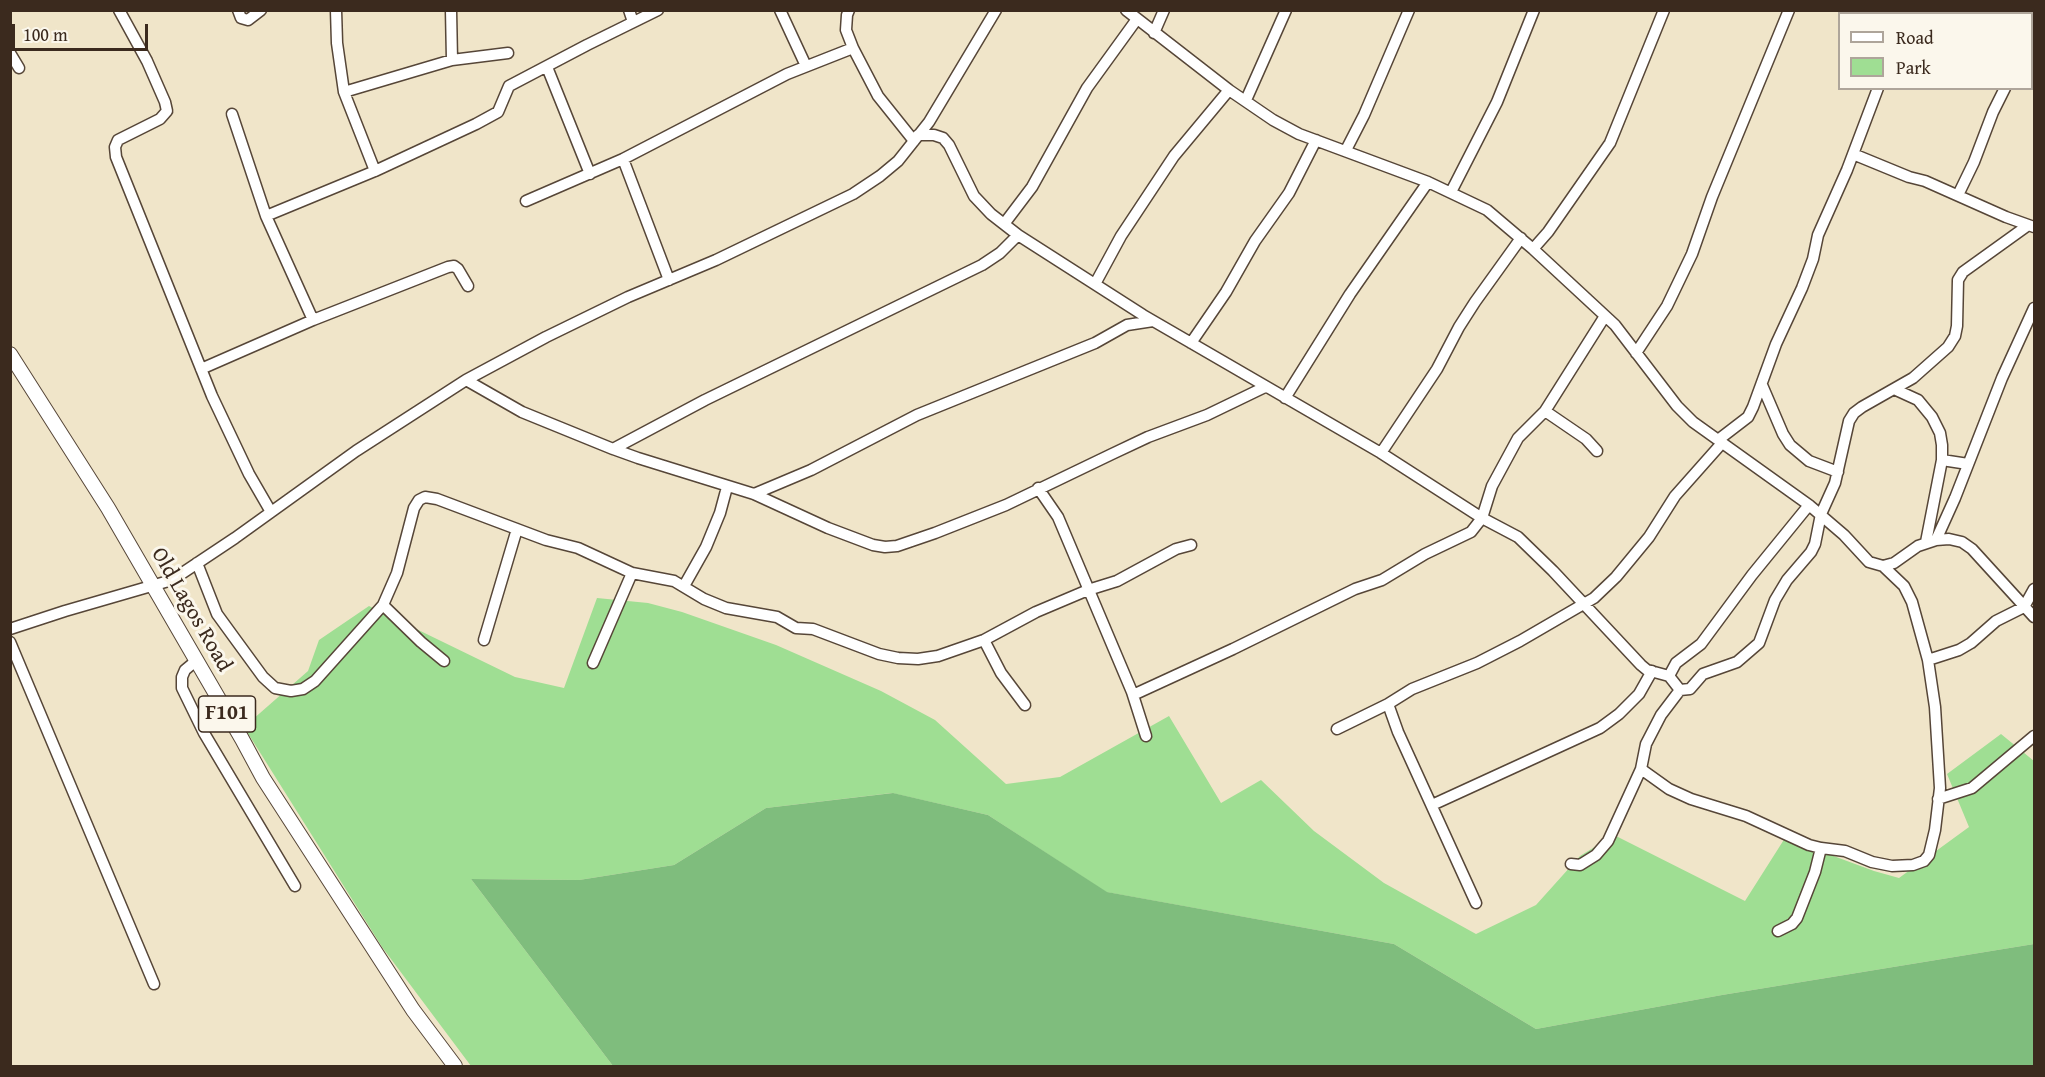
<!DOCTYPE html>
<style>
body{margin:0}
#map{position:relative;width:2045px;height:1077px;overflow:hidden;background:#f0e5c9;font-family:"Gentium Book Plus",serif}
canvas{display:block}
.frame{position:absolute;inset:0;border:12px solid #3b2a1e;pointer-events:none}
.legend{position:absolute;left:1838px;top:12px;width:195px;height:78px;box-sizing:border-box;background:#fbf7ec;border:2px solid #aea59a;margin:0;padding:8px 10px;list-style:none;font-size:18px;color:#3b2a1e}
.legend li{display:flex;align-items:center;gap:12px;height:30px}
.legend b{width:30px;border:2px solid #aea59a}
.scale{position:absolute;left:12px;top:24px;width:136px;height:27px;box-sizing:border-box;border:3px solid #3b2a1e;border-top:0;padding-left:8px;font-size:18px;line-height:21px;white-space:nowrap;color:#3b2a1e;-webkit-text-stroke:4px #fbf7ec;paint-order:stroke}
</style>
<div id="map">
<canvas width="2045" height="1077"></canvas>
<div class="frame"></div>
<ul class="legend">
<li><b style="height:8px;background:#fff"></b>Road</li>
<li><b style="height:16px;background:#9fde93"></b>Park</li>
</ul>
<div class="scale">100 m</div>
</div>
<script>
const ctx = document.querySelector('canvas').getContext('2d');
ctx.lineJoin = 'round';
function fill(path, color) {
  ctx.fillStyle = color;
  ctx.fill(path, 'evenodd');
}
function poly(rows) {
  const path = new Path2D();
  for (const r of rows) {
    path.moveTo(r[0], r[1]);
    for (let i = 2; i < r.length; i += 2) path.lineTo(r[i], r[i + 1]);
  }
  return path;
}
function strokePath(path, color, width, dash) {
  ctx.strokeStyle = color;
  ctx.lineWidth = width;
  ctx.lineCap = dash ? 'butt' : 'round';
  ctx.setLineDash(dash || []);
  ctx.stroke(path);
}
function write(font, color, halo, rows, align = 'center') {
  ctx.font = font + ' "Gentium Book Plus",serif';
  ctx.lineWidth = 6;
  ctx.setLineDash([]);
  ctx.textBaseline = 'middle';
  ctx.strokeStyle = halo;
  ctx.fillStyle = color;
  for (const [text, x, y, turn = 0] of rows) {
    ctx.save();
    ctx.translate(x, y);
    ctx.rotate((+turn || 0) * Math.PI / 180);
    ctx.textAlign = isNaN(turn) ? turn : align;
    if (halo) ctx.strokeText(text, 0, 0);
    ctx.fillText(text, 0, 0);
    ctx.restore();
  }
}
const green = poly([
 [597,598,648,603,682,612,776,645,881,691,935,720,1006,784,1060,777,1169,716,1221,803,1261,780,1314,831,1384,883,1476,934,1536,905,1580,856,1614,835,1745,901,1785,838,1874,871,1899,878,1969,827,1947,774,2001,734,2034,761,2034,944,1722,995,1536,1029,1394,944,1106,892,988,815,892,793,766,808,674,865,579,880,471,879,613,1066,471,1066,382,947,244,727,308,671,319,640,369,606,515,677,564,688]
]);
const forest = poly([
 [893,793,988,815,1107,892,1394,944,1536,1029,1722,995,2034,944,2034,1066,613,1066,471,879,579,880,674,865,766,808]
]);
const minor = poly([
 [119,10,147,61,165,102,167,111,160,119,118,140,115,147,116,157,212,396,249,474,271,512],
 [238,10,241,18,248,20,261,10],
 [336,10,337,43,344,92,375,171],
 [451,10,452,60],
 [629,10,633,22],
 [780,10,806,66],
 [849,10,847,15,846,30,853,48],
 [1126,10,1229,90,1273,120,1299,134,1428,182,1487,210,1533,249,1615,325,1677,406,1693,422,1809,505,1844,535,1869,562,1883,566,1894,563,1918,546,1936,540,1949,539,1962,542,1972,549,2034,617],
 [1911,14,1913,10],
 [2032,19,2034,14],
 [1154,33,1164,10],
 [10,53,19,68],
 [547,67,590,174],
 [344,92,452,60,508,53],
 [1246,100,1286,10],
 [232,114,266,216,313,320],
 [918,135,934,135,943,138,949,145,974,196,991,214,1018,235,1143,315,1381,453,1482,518,1518,537,1553,571,1641,665,1647,670,1669,676,1680,690,1690,689,1703,674,1737,662,1759,643,1775,600,1787,580,1811,552,1815,544,1821,514,1835,483,1849,421,1854,413,1862,407,1913,378,1948,347,1955,336,1957,326,1958,280,1963,272,2027,226],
 [1346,150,1364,115,1409,10],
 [1853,154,1909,177,1925,181,2006,217,2034,227],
 [623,159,669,280],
 [1451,192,1497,102,1534,10],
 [1958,195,1974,162,1993,112,2005,88],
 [526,201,623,159,787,74,853,48,878,96,914,141],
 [266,216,375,171,476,124,498,112,509,86,587,45,658,10],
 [1004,224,1032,187,1087,88,1137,19],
 [1533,249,1548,232,1610,143,1664,10],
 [1095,284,1121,236,1174,156,1229,90],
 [1191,343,1226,292,1255,241,1289,193,1316,140],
 [1636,353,1667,306,1692,254,1712,197,1789,10],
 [201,369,313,320,448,267,454,266,458,269,468,286],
 [466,380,522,412,613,449,638,458,754,494,828,528,873,545,885,547,897,546,935,533,1006,505,1112,454,1148,437,1207,415,1265,387],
 [1762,385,1783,434,1790,445,1809,461,1838,472],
 [1894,389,1918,400,1932,417,1940,433,1942,445,1942,460,1926,542],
 [1285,398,1350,294,1428,182],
 [1545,411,1586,439,1597,451],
 [1718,440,1748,417,1753,407,1776,344,1802,288,1813,259,1818,235,1847,170,1878,88],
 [613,449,705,400,982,265,1000,253,1018,235],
 [1381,453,1437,369,1459,327,1475,302,1521,238],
 [1942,460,1968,464],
 [1038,488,1058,517,1132,692,1146,736],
 [754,494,811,470,917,415,1095,343,1127,325,1153,321],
 [1936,540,1955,498,2002,378,2034,308],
 [197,563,217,614,233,636,263,677,275,688,291,691,303,689,315,681,383,605,397,573,414,508,419,500,425,497,437,499,546,540,578,548,632,573,674,581,704,599,726,608,777,617,796,628,813,629,879,654,898,658,918,659,938,656,984,640,1036,612,1088,590,1117,581,1176,549,1191,545],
 [684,586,706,547,720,513,727,487],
 [383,605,421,642,444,661],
 [10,629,65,611,172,580,235,538,356,451,466,380,546,337,628,297,716,260,853,194,880,176,898,161,929,122,996,10],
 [484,640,517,529],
 [984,640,1001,673,1025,705],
 [10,642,154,984],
 [197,660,185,670,182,677,182,688,204,733,295,886],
 [1928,660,1959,650,1971,643,1996,621,2024,607,2034,589],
 [593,663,632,573],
 [1669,676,1676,663,1701,644,1752,575,1809,505],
 [1133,695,1233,649,1355,589,1382,580,1425,554,1471,532,1482,518,1492,486,1518,438,1545,411,1605,316],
 [1388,704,1398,732,1476,903],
 [1337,729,1388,704,1412,689,1477,663,1520,641,1594,598,1616,577,1649,537,1675,496,1722,443],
 [1641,769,1669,789,1691,799,1746,816,1809,845,1821,848,1845,851,1872,862,1892,866,1913,865,1924,861,1929,855,1935,830,1940,788,1935,707,1928,660,1912,602,1904,586,1883,566],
 [1938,799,1972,788,2034,736],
 [1432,805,1600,728,1619,714,1639,694,1652,671],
 [1571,864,1580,865,1596,855,1608,841,1641,769,1646,744,1661,715,1680,690],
 [1778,931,1792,924,1797,918,1815,872,1821,848]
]);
const major = poly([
 [10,354,108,508,242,739,263,778,413,1010,455,1066]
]);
const shields = [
 [227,714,57]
];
const shieldNames = [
 ["F101",227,714]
];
const streetNames = [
 ["Old Lagos Road",191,610,60]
];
fill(green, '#9fde93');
fill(forest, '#7fbd7d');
strokePath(minor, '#564638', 13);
strokePath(major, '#564638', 16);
strokePath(minor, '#fff', 10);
strokePath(major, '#fff', 14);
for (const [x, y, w] of shields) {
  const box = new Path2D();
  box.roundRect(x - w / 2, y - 18, w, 36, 4.5);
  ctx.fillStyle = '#fbf7ec';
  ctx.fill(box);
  strokePath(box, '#3b2a1e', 1.5);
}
write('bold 21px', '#3b2a1e', null, shieldNames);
write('22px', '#3b2a1e', '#fbf7ec', streetNames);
</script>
